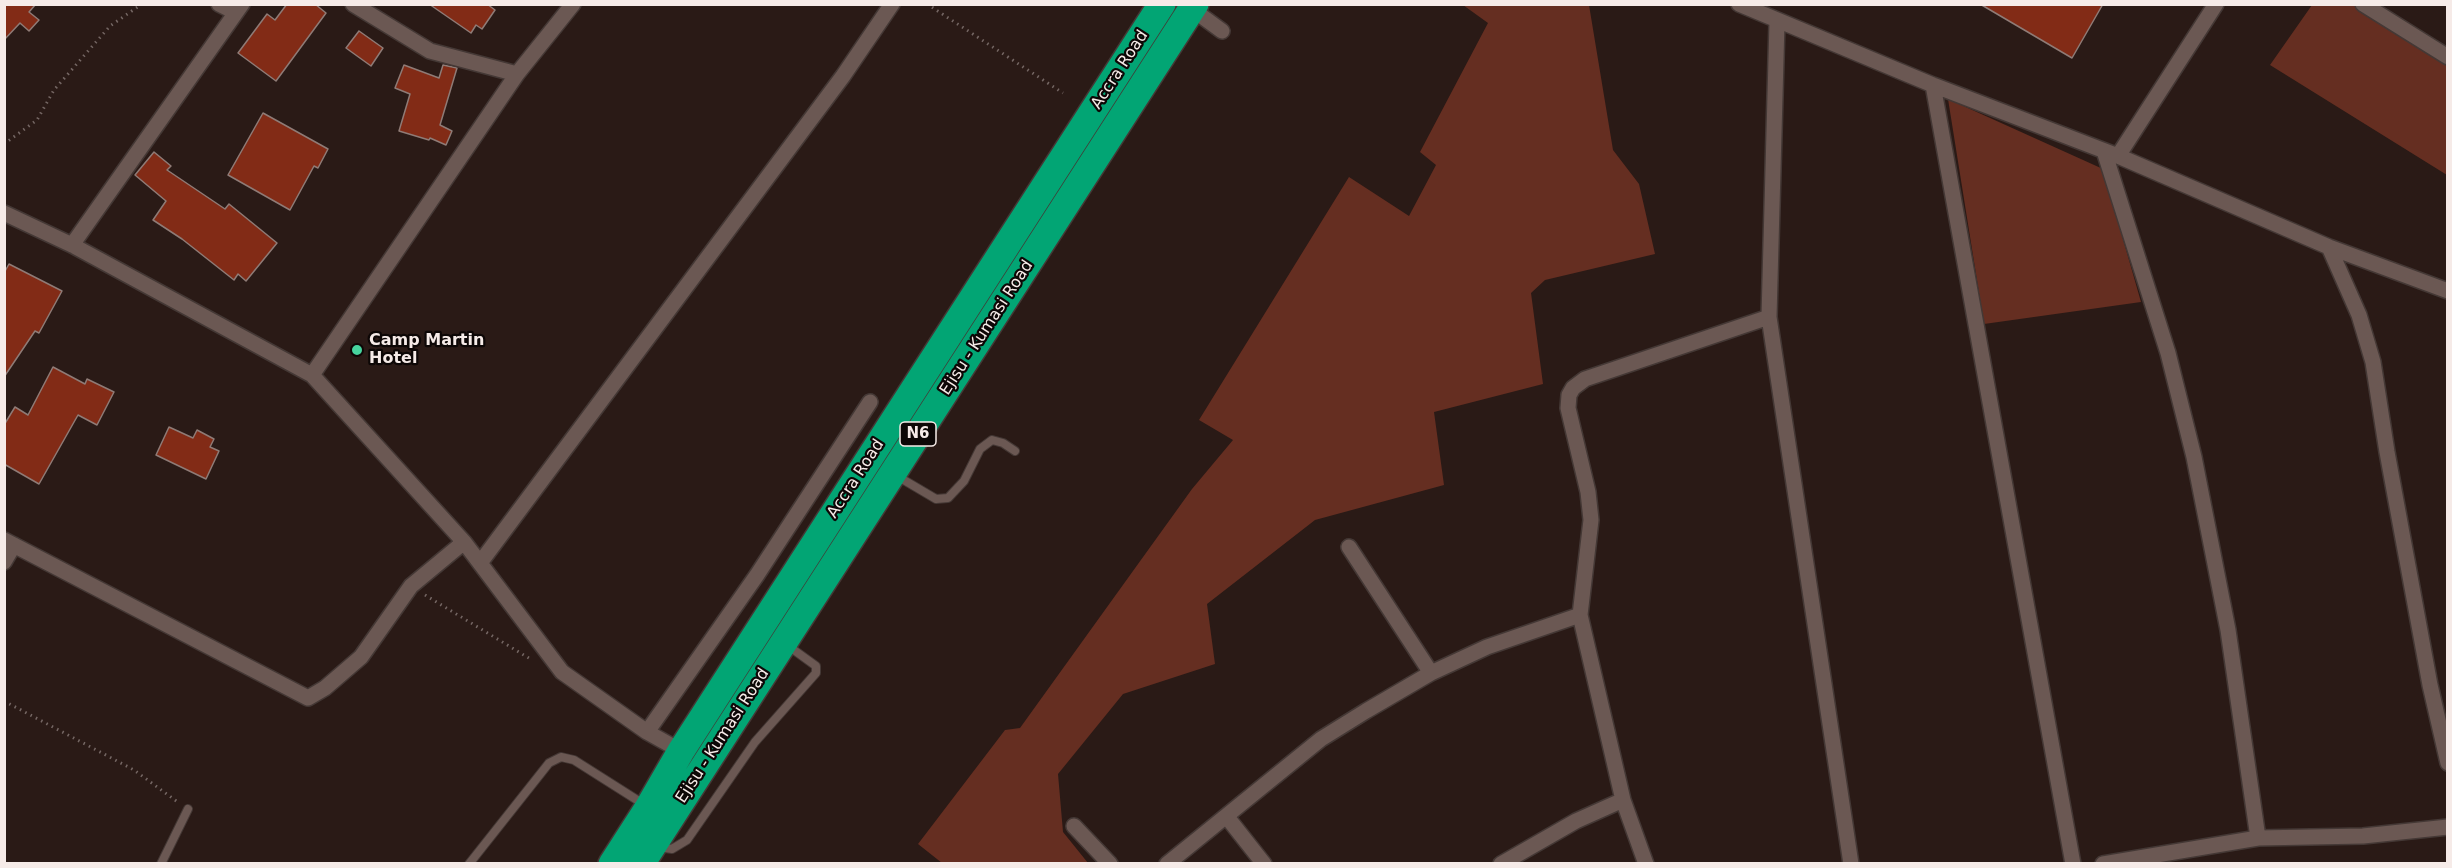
<!DOCTYPE html>
<style>
body{margin:0}
#map{position:relative;width:2452px;height:868px;overflow:hidden;background:#2a1a16;font-family:"DejaVu Sans",sans-serif}
canvas{display:block}
.frame{position:absolute;inset:0;border:6px solid #f6ebe8;pointer-events:none}
</style>
<div id="map">
<canvas width="2452" height="868"></canvas>
<div class="frame"></div>
</div>
<script>
const ctx = document.querySelector('canvas').getContext('2d');
ctx.lineJoin = 'round';
function fill(path, color) {
  ctx.fillStyle = color;
  ctx.fill(path, 'evenodd');
}
function poly(rows) {
  const path = new Path2D();
  for (const r of rows) {
    path.moveTo(r[0], r[1]);
    for (let i = 2; i < r.length; i += 2) path.lineTo(r[i], r[i + 1]);
  }
  return path;
}
function strokePath(path, color, width, dash) {
  ctx.strokeStyle = color;
  ctx.lineWidth = width;
  ctx.lineCap = dash ? 'butt' : 'round';
  ctx.setLineDash(dash || []);
  ctx.stroke(path);
}
function write(font, color, halo, rows, align = 'center') {
  ctx.font = font + ' "DejaVu Sans",sans-serif';
  ctx.lineWidth = 4.5;
  ctx.setLineDash([]);
  ctx.textBaseline = 'middle';
  ctx.strokeStyle = halo;
  ctx.fillStyle = color;
  for (const [text, x, y, turn = 0] of rows) {
    ctx.save();
    ctx.translate(x, y);
    ctx.rotate((+turn || 0) * Math.PI / 180);
    ctx.textAlign = isNaN(turn) ? turn : align;
    if (halo) ctx.strokeText(text, 0, 0);
    ctx.fillText(text, 0, 0);
    ctx.restore();
  }
}
const green = poly([
 [1463,5,1589,5,1613,150,1639,184,1655,254,1545,280,1531,293,1543,384,1434,412,1444,485,1315,520,1207,604,1215,664,1123,694,1058,774,1063,832,1088,863,942,863,918,844,1005,730,1020,728,1192,489,1233,440,1199,420,1349,177,1409,216,1436,165,1420,152,1488,23],
 [2312,5,2354,5,2447,65,2447,175,2270,65],
 [1948,99,2103,169,2141,302,1984,324]
]);
const building = poly([
 [4,4,36,4,29,12,39,20,29,31,20,23,4,40,4,4],
 [287,4,315,4,326,13,276,81,238,53,267,14,275,20,287,4],
 [429,4,487,4,495,10,482,29,476,25,471,33,429,4],
 [1980,4,2103,4,2072,58,1980,4],
 [359,31,383,48,371,66,346,48,359,31],
 [404,65,439,78,443,65,457,68,440,125,452,131,446,145,430,138,429,140,399,131,410,94,395,88,404,65],
 [263,113,328,149,318,168,314,166,290,210,228,175,263,113],
 [154,152,171,166,167,170,225,209,229,204,277,243,246,281,238,274,234,280,182,239,153,220,166,201,135,175,154,152],
 [9,264,62,291,39,333,35,331,4,377,4,273,9,264],
 [53,367,85,384,87,379,114,392,97,425,78,415,39,484,4,464,4,425,15,407,28,415,53,367],
 [169,427,193,438,197,430,214,439,210,447,219,451,206,479,156,455,169,427]
]);
const path = poly([
 [927,4,1063,93],
 [4,144,37,120,54,90,110,26,142,4],
 [425,595,532,660],
 [4,701,134,770,179,803]
]);
const lane = poly([
 [897,476,936,499,948,498,964,481,980,449,992,440,1003,443,1015,451],
 [658,847,672,849,687,840,755,742,816,673,816,666,787,645],
 [161,864,188,809],
 [469,864,549,763,561,757,574,760,645,805]
]);
const street = poly([
 [219,4,235,12],
 [353,4,430,51,517,74],
 [1739,4,1933,85,2118,156,2329,247,2448,291],
 [2363,4,2448,57],
 [1192,9,1222,31],
 [1777,22,1769,317,1851,864],
 [1933,85,2073,864],
 [2104,151,2168,353,2194,457,2228,630,2258,838],
 [2118,156,2216,4],
 [4,213,72,245,312,375,464,542,562,672,647,732,681,751],
 [72,245,242,4],
 [2329,247,2359,315,2373,362,2387,452,2430,685,2448,763],
 [312,375,517,74,573,4],
 [4,540,308,698,325,688,361,657,411,586,464,542],
 [1349,547,1431,673],
 [4,562,14,545],
 [480,563,843,76,892,4],
 [647,732,757,575,870,402],
 [1227,817,1264,864],
 [1074,826,1110,864],
 [1167,864,1321,739,1366,711,1431,673,1487,647,1580,615],
 [1501,864,1576,821,1623,800],
 [1646,864,1623,800,1580,615,1591,520,1588,492,1568,408,1569,395,1573,388,1585,379,1769,317],
 [2103,864,2258,838,2363,836,2448,827]
]);
const highway = poly([
 [612,864,648,808,681,751,1162,4],
 [641,864,1195,4]
]);
const markers = [
 [357,350,6,"#47d49e"]
];
const shields = [
 [918,434,36]
];
const shieldNames = [
 ["N6",918,434]
];
const streetNames = [
 ["Accra Road",1120,70,-57],
 ["Ejisu - Kumasi Road",987,328,-57],
 ["Accra Road",856,479,-57],
 ["Ejisu - Kumasi Road",723,736,-57]
];
const poiNames = [
 ["Camp Martin",369,341],
 ["Hotel",369,359]
];
fill(green, '#652e21');
fill(building, '#822b16');
strokePath(building, '#8f7b76', 1.5);
strokePath(lane, '#443835', 10);
strokePath(street, '#443835', 18);
strokePath(highway, '#443835', 30);
strokePath(path, '#756764', 3, [1.5, 4.5]);
strokePath(lane, '#6b5853', 8);
strokePath(street, '#6b5853', 15);
strokePath(highway, '#02a574', 27);
for (const [x, y, r, color] of markers) {
  const dot = new Path2D();
  dot.arc(x, y, r, 0, 2 * Math.PI);
  ctx.fillStyle = color;
  ctx.fill(dot);
  strokePath(dot, '#0d0706', 2);
}
for (const [x, y, w] of shields) {
  const box = new Path2D();
  box.roundRect(x - w / 2, y - 12, w, 24, 4.5);
  ctx.fillStyle = '#0d0706';
  ctx.fill(box);
  strokePath(box, '#f6ebe8', 1.5);
}
write('bold 15px', '#f6ebe8', null, shieldNames);
write('16px', '#f6ebe8', '#0d0706', streetNames);
write('bold 16px', '#f6ebe8', '#0d0706', poiNames, 'left');
</script>
